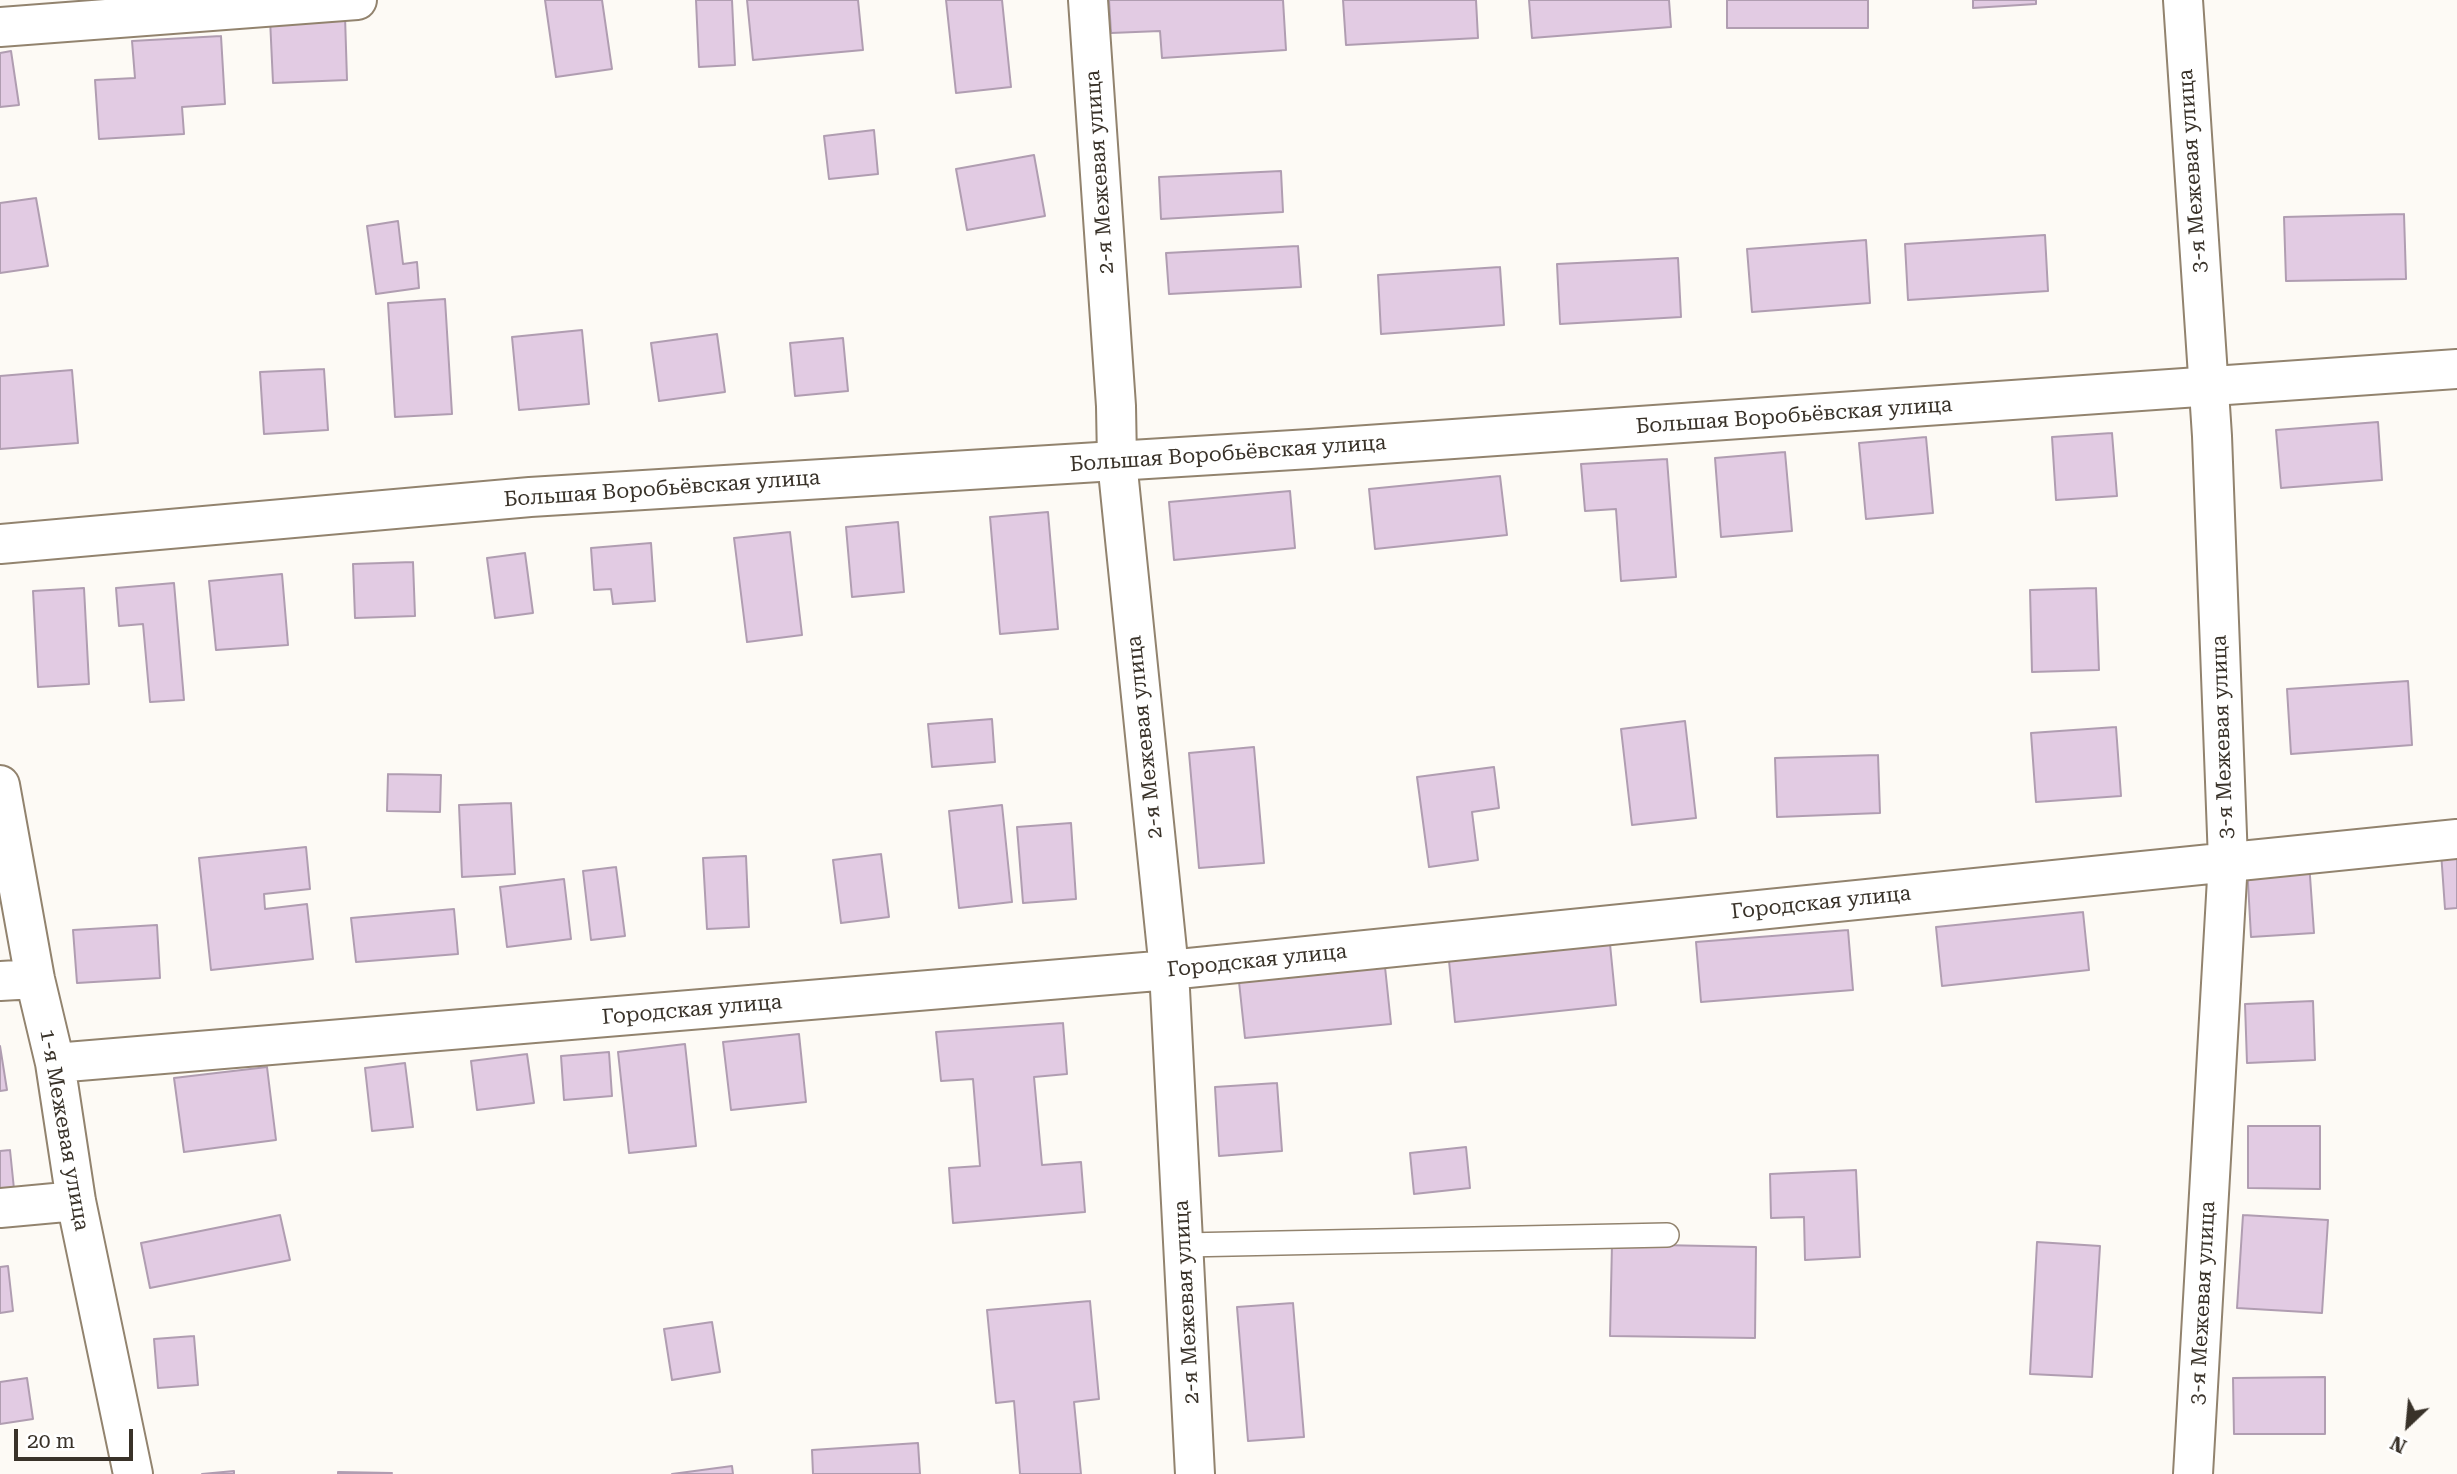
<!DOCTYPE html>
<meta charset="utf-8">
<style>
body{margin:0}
#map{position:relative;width:2457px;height:1474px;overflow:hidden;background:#fdfaf5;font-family:"Roboto Serif",serif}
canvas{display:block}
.north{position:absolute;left:2373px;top:1390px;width:70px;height:70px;-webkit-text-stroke:5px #fff;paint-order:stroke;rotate:206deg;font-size:19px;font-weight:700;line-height:28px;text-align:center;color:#393229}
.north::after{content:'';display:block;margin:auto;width:24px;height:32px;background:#393229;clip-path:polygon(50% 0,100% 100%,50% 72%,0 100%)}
.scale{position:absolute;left:14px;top:1429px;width:119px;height:32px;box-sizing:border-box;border:4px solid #393229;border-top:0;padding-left:9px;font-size:21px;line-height:24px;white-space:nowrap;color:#393229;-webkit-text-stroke:5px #fff;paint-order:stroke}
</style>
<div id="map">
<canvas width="2457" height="1474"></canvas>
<div class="north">N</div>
<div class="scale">20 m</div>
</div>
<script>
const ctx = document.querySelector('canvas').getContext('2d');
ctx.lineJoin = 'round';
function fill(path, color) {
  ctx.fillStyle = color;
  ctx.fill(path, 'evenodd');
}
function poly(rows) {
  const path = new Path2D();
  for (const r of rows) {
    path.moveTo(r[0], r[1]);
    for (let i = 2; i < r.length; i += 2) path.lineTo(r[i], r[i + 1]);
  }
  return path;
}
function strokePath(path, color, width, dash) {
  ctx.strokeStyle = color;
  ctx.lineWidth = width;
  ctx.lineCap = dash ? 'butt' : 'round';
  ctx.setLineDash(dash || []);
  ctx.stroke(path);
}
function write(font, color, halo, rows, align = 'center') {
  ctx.font = font + ' "Roboto Serif",serif';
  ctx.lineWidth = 5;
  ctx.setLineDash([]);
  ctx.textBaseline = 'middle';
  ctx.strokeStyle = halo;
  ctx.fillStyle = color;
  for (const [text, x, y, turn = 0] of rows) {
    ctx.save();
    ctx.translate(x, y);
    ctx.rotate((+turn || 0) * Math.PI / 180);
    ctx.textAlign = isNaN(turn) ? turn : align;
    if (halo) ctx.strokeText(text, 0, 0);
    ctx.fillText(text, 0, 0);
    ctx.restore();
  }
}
const building = poly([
 [545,0,602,0,612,69,556,77,545,0],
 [696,0,732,0,735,65,699,67,696,0],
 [747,0,858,0,863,50,753,60,747,0],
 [946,0,1002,0,1011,87,956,93,946,0],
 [1109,0,1283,0,1286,50,1162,58,1160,31,1111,33,1109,0],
 [1343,0,1476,0,1478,38,1346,45,1343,0],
 [1529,0,1669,0,1671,27,1532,38,1529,0],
 [1727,0,1868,0,1868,28,1727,28,1727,0],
 [1973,0,2036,0,2036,4,1973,8,1973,0],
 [345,16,347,80,273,83,270,19,345,16],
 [221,36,225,104,182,107,184,134,99,139,95,80,135,78,132,41,221,36],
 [11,51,19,105,0,107,0,53,11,51],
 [874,130,878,174,829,179,824,136,874,130],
 [1034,155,1045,216,967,230,956,169,1034,155],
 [1281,171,1283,212,1161,219,1159,177,1281,171],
 [36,198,48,266,0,273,0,203,36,198],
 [2404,214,2406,279,2286,281,2284,217,2404,214],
 [398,221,403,264,417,262,419,288,376,294,367,226,398,221],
 [2045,235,2048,291,1908,300,1905,244,2045,235],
 [1866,240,1870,303,1752,312,1747,249,1866,240],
 [1298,246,1301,287,1169,294,1166,253,1298,246],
 [1678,258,1681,317,1560,324,1557,264,1678,258],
 [1500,267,1504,325,1381,334,1378,275,1500,267],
 [445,299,452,414,395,417,388,303,445,299],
 [582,330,589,404,519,410,512,337,582,330],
 [717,334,725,392,659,401,651,343,717,334],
 [843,338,848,391,795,396,790,343,843,338],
 [324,369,328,430,264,434,260,372,324,369],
 [72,370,78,443,0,449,0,376,72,370],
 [2378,422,2382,480,2281,488,2276,430,2378,422],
 [2112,433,2117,496,2056,500,2052,437,2112,433],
 [1926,437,1933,513,1866,519,1859,443,1926,437],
 [1785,452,1792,531,1721,537,1715,458,1785,452],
 [1667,459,1676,577,1621,581,1616,509,1585,511,1581,464,1667,459],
 [1500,476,1507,535,1375,549,1369,489,1500,476],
 [1290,491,1295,548,1174,560,1169,502,1290,491],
 [1048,512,1058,629,1000,634,990,517,1048,512],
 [898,522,904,592,852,597,846,527,898,522],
 [790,532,802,635,747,642,734,538,790,532],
 [651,543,655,601,613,604,611,589,594,590,591,548,651,543],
 [525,553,533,613,495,618,487,558,525,553],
 [413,562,415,616,355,618,353,564,413,562],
 [282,574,288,645,216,650,209,581,282,574],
 [174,583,184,700,150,702,143,624,119,626,116,588,174,583],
 [84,588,89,684,38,687,33,591,84,588],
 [2096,588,2099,670,2032,672,2030,590,2096,588],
 [2408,681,2412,745,2291,754,2287,689,2408,681],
 [992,719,995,762,932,767,928,724,992,719],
 [1685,721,1696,818,1632,825,1621,729,1685,721],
 [2116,727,2121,796,2036,802,2031,733,2116,727],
 [1254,747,1264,863,1199,868,1189,753,1254,747],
 [1878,755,1880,813,1777,817,1775,758,1878,755],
 [1494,767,1499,808,1472,812,1478,860,1429,867,1417,777,1494,767],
 [388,774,441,775,440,812,387,811,388,774],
 [511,803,515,874,462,877,459,805,511,803],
 [1002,805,1012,902,959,908,949,811,1002,805],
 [1071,823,1076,899,1023,903,1017,827,1071,823],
 [306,847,310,889,264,894,265,909,307,904,313,959,211,970,199,858,306,847],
 [2457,851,2457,908,2445,909,2441,852,2457,851],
 [881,854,889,917,841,923,833,860,881,854],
 [746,856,749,927,707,929,703,858,746,856],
 [2309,862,2314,933,2251,937,2247,865,2309,862],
 [616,867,625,936,591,940,583,871,616,867],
 [564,879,571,939,507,947,500,887,564,879],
 [454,909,458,954,356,962,351,918,454,909],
 [2083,912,2089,970,1942,986,1936,927,2083,912],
 [157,925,160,978,77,983,73,930,157,925],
 [1848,930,1853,990,1701,1002,1696,942,1848,930],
 [1610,944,1616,1005,1455,1022,1449,961,1610,944],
 [1385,967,1391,1024,1245,1038,1239,982,1385,967],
 [2313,1001,2315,1060,2247,1063,2245,1004,2313,1001],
 [1063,1023,1067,1074,1034,1077,1042,1165,1081,1162,1085,1212,953,1223,949,1168,980,1166,973,1079,941,1081,936,1032,1063,1023],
 [799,1034,806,1102,731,1110,723,1042,799,1034],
 [685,1044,696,1146,629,1153,618,1052,685,1044],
 [0,1046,7,1090,0,1091,0,1046],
 [609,1052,612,1096,564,1100,561,1056,609,1052],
 [527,1054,534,1103,477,1110,471,1061,527,1054],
 [405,1063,413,1127,372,1131,365,1068,405,1063],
 [267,1067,276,1140,184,1152,174,1078,267,1067],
 [1277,1083,1282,1151,1219,1156,1215,1087,1277,1083],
 [2248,1126,2320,1126,2320,1189,2248,1188,2248,1126],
 [1466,1147,1470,1188,1414,1194,1410,1153,1466,1147],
 [10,1150,14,1189,0,1191,0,1151,10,1150],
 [1856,1170,1860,1257,1805,1260,1804,1217,1771,1218,1770,1174,1856,1170],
 [280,1215,290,1260,150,1288,141,1243,280,1215],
 [2243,1215,2328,1220,2322,1313,2237,1308,2243,1215],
 [2037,1242,2100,1246,2092,1377,2030,1374,2037,1242],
 [1612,1244,1756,1247,1755,1338,1610,1336,1612,1244],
 [8,1266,13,1311,0,1313,0,1267,8,1266],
 [1090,1301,1099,1399,1074,1402,1081,1474,1020,1474,1014,1401,996,1403,987,1310,1090,1301],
 [1293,1303,1304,1437,1248,1441,1237,1307,1293,1303],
 [712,1322,720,1372,672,1380,664,1329,712,1322],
 [194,1336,198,1385,158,1388,154,1339,194,1336],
 [2325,1377,2325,1434,2234,1434,2233,1378,2325,1377],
 [27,1378,33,1419,0,1424,0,1382,27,1378],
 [918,1443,920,1474,813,1474,812,1450,918,1443],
 [732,1466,733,1474,672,1474,732,1466],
 [234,1471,234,1474,202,1474,234,1471],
 [338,1472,392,1473,391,1474,338,1474,338,1472]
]);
const lane = poly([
 [1184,1245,1667,1235]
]);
const street = poly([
 [1088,0,1116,406,1117,461,1169,970,1195,1474],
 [2183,0,2212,436,2228,861,2193,1474],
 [0,27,357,0],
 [0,785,35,979,55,1063,76,1201,133,1474],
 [0,981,35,979],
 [55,1063,1169,970,2457,839],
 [0,1208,76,1201]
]);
const primary = poly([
 [0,544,530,497,1310,449,2457,369]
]);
const streetNames = [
 ["3-я Межевая улица",2193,171,-94],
 ["2-я Межевая улица",1100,172,-94],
 ["Большая Воробьёвская улица",1794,416,-4],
 ["Большая Воробьёвская улица",1228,454,-4],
 ["Большая Воробьёвская улица",662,489,-4],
 ["2-я Межевая улица",1145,737,-96],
 ["3-я Межевая улица",2223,737,-92],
 ["Городская улица",1821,903,-6],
 ["Городская улица",1257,961,-6],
 ["Городская улица",692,1010,-5],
 ["1-я Межевая улица",64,1130,80],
 ["2-я Межевая улица",1187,1302,-93],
 ["3-я Межевая улица",2203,1303,-87]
];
fill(building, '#e2cbe3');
strokePath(building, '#b09db1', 2);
strokePath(lane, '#92836e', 26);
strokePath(street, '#92836e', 42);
strokePath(primary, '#92836e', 42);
strokePath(lane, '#fff', 23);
strokePath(street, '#fff', 38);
strokePath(primary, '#fff', 38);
write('21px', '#393229', '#fff', streetNames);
</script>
